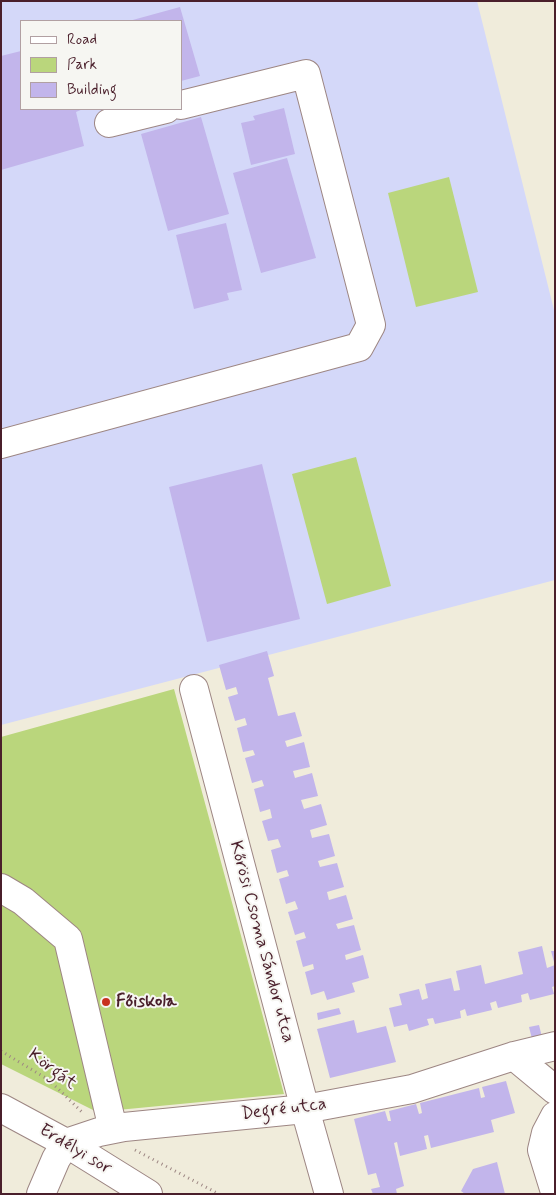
<!DOCTYPE html>
<meta charset="utf-8">
<style>
body{margin:0}
#map{position:relative;width:556px;height:1195px;overflow:hidden;background:#f0ecdb;font-family:Mynerve,sans-serif}
canvas{display:block}
.frame{position:absolute;inset:0;border:2px solid #4a1f2b;pointer-events:none}
.legend{position:absolute;left:20px;top:20px;width:162px;height:90px;box-sizing:border-box;background:#f6f6f2;border:1px solid #b1a0a2;margin:0;padding:6px 9px;list-style:none;font-size:15px;color:#4a1f2b}
.legend li{display:flex;align-items:center;gap:10px;height:25px}
.legend b{width:25px;border:1px solid #b1a0a2}
</style>
<div id="map">
<canvas width="556" height="1195"></canvas>
<div class="frame"></div>
<ul class="legend">
<li><b style="height:6px;background:#fff"></b>Road</li>
<li><b style="height:14px;background:#bad67c"></b>Park</li>
<li><b style="height:14px;background:#c2b5eb"></b>Building</li>
</ul>
</div>
<script>
const ctx = document.querySelector('canvas').getContext('2d');
ctx.lineJoin = 'round';
function fill(path, color) {
  ctx.fillStyle = color;
  ctx.fill(path, 'evenodd');
}
function poly(rows) {
  const path = new Path2D();
  for (const r of rows) {
    path.moveTo(r[0], r[1]);
    for (let i = 2; i < r.length; i += 2) path.lineTo(r[i], r[i + 1]);
  }
  return path;
}
function strokePath(path, color, width, dash) {
  ctx.strokeStyle = color;
  ctx.lineWidth = width;
  ctx.lineCap = dash ? 'butt' : 'round';
  ctx.setLineDash(dash || []);
  ctx.stroke(path);
}
function write(font, color, halo, rows, align = 'center') {
  ctx.font = font + ' Mynerve,sans-serif';
  ctx.lineWidth = 4;
  ctx.setLineDash([]);
  ctx.textBaseline = 'middle';
  ctx.strokeStyle = halo;
  ctx.fillStyle = color;
  for (const [text, x, y, turn = 0] of rows) {
    ctx.save();
    ctx.translate(x, y);
    ctx.rotate((+turn || 0) * Math.PI / 180);
    ctx.textAlign = isNaN(turn) ? turn : align;
    if (halo) ctx.strokeText(text, 0, 0);
    ctx.fillText(text, 0, 0);
    ctx.restore();
  }
}
const built = poly([
 [1,1,477,1,555,314,555,580,1,725],
 [21,21,181,21,181,109,21,109]
]);
const green = poly([
 [449,177,478,292,416,307,388,193],
 [356,457,391,586,327,604,292,474],
 [174,689,284,1094,97,1112,1,1064,1,737]
]);
const building = poly([
 [180,7,200,76,181,81,181,21,129,21],
 [21,51,21,109,83,109,76,112,84,146,1,170,1,56],
 [284,108,295,154,251,165,241,123,255,120,253,116],
 [201,117,229,214,168,231,141,134],
 [287,158,316,258,261,273,233,173],
 [226,223,242,290,227,293,229,300,194,309,176,235],
 [262,464,300,619,207,642,169,487],
 [267,651,274,676,268,678,278,716,295,712,302,736,285,741,287,747,304,742,310,767,293,771,295,778,312,773,318,796,301,800,304,809,321,804,327,825,310,830,312,838,329,834,335,856,318,861,320,867,337,863,344,887,327,892,329,900,346,895,353,919,336,924,338,929,354,925,361,950,345,955,346,960,363,955,369,978,352,983,355,992,327,1000,324,991,311,995,305,972,314,969,313,964,303,967,296,941,306,938,304,932,295,935,288,912,298,909,295,901,286,904,279,879,289,876,287,870,277,873,271,850,281,847,278,839,268,841,262,821,272,818,270,809,260,812,254,789,264,786,262,780,252,783,245,758,255,755,253,750,243,752,237,728,247,725,245,718,235,721,228,697,238,694,236,687,226,690,219,665],
 [542,946,547,968,555,965,555,986,552,987,554,994,530,1000,528,993,521,995,522,1002,498,1008,496,1001,490,1003,492,1010,467,1016,465,1009,460,1011,461,1018,435,1024,433,1018,427,1019,429,1025,409,1031,407,1024,394,1027,389,1008,402,1005,399,994,419,989,422,1000,428,998,425,984,451,978,454,991,460,990,456,971,481,965,485,984,523,974,518,952],
 [551,951,555,951,555,962,554,962],
 [339,1008,341,1014,318,1020,317,1013],
 [354,1020,357,1033,386,1026,396,1062,330,1078,317,1029],
 [539,1025,543,1041,533,1043,529,1027],
 [506,1081,515,1113,491,1120,494,1132,431,1148,428,1135,424,1136,427,1149,400,1156,397,1142,394,1143,404,1186,396,1189,397,1194,373,1194,371,1189,380,1187,376,1173,368,1175,354,1119,385,1111,388,1121,391,1121,389,1111,416,1104,419,1114,422,1113,420,1103,479,1088,481,1098,485,1097,482,1087],
 [497,1162,505,1194,465,1194,461,1191,473,1169]
]);
const path = poly([
 [1,1051,49,1080,84,1114],
 [135,1150,219,1194]
]);
const minor = poly([
 [109,123,166,109],
 [1,444,359,347,371,325,306,74,181,105],
 [194,689,305,1109,329,1194],
 [1,888,23,901,68,939,113,1129],
 [514,1056,555,1090],
 [1,1108,66,1143,148,1194],
 [555,1116,546,1133,542,1150,555,1192],
 [41,1194,56,1159,66,1143,99,1132,124,1127,305,1109,412,1089,514,1056,555,1046]
]);
const markers = [
 [106,1002,5,"#c8321e"]
];
const streetNames = [
 ["Kőrösi Csoma Sándor utca",261,942,75],
 ["Körgát",52,1070,37],
 ["Degré utca",284,1110,-7],
 ["Erdélyi sor",75,1150,31]
];
const poiNames = [
 ["Főiskola",116,1002]
];
fill(built, '#d4d8f9');
fill(green, '#bad67c');
fill(building, '#c2b5eb');
strokePath(minor, '#9d8683', 30);
strokePath(path, '#9d8683', 3, [1, 4]);
strokePath(minor, '#fff', 28);
for (const [x, y, r, color] of markers) {
  const dot = new Path2D();
  dot.arc(x, y, r, 0, 2 * Math.PI);
  ctx.fillStyle = color;
  ctx.fill(dot);
  strokePath(dot, '#f6f6f2', 2);
}
write('18px', '#4a1f2b', '#f6f6f2', streetNames);
write('bold 18px', '#4a1f2b', '#f6f6f2', poiNames, 'left');
</script>
